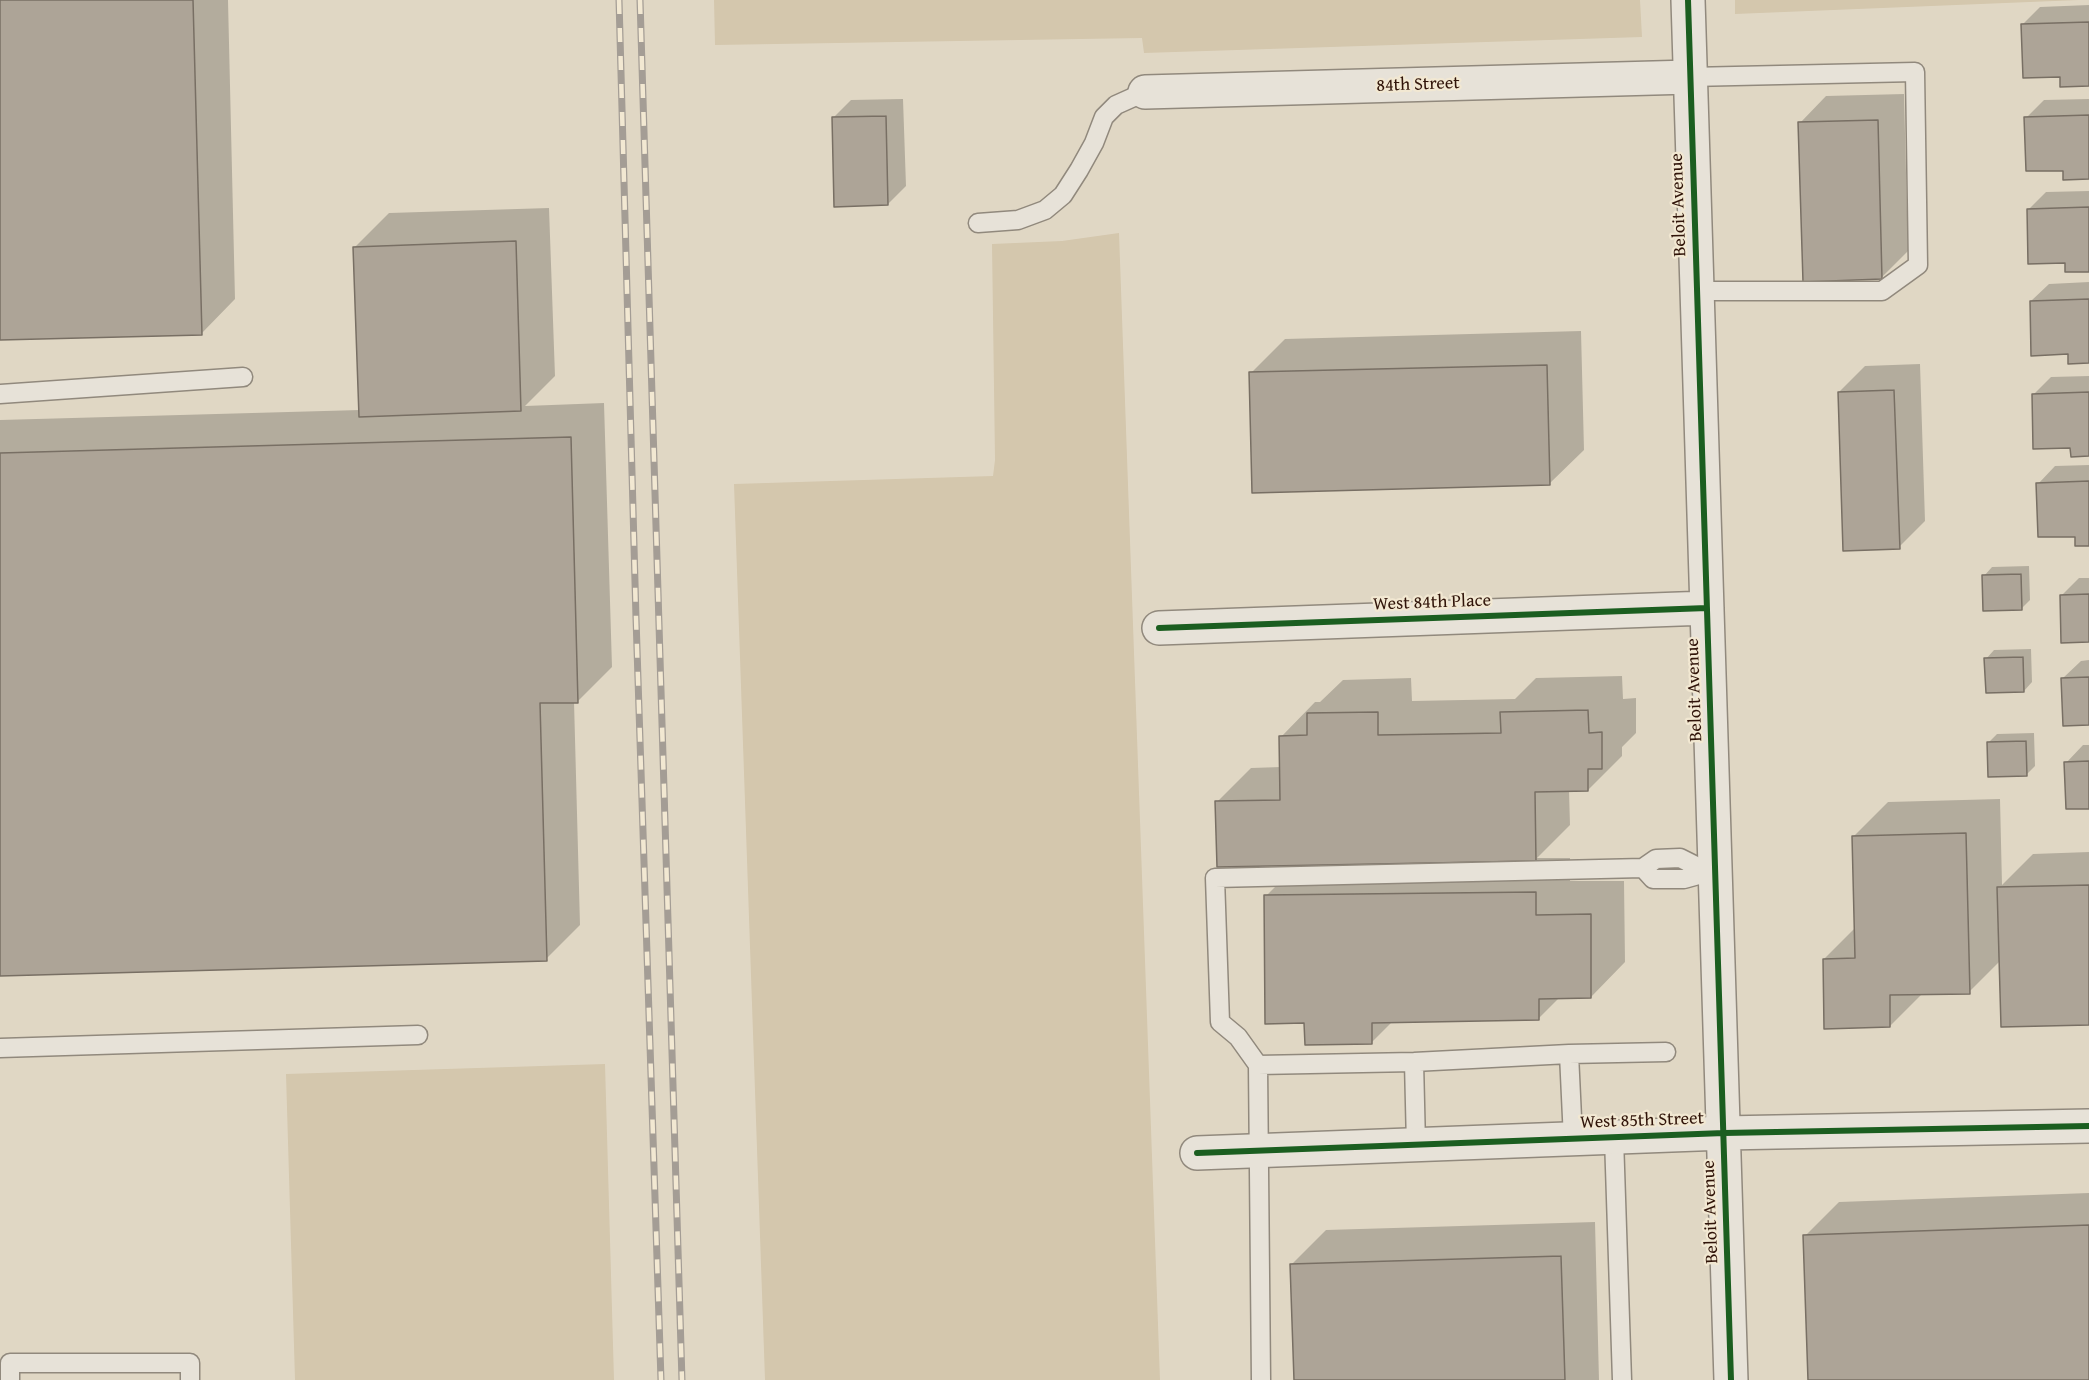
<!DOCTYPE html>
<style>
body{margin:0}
canvas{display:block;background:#e0d7c4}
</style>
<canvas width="2089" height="1380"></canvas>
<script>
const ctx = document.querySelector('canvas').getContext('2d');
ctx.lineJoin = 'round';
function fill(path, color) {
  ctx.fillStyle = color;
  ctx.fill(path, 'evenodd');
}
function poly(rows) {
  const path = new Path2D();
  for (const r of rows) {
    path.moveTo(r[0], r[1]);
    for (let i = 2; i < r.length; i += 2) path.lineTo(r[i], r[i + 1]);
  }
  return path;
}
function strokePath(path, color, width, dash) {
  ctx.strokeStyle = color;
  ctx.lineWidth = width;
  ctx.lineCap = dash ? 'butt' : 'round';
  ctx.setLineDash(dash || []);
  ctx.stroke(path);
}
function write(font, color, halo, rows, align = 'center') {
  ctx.font = font + ' "Gentium Book Plus",serif';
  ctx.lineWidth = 4.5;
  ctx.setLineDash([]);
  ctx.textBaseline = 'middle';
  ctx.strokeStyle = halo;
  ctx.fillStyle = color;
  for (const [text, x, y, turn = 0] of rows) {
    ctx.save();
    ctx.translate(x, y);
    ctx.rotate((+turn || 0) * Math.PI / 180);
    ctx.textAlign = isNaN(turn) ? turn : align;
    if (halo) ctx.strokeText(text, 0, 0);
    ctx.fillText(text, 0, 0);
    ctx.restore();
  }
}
const green = poly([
 [714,0,1640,0,1642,37,1144,53,1142,38,715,45],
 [1735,0,2079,0,1735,14],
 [1119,233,1160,1380,765,1380,734,484,993,476,995,460,992,244,1062,241],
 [605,1064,614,1380,295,1380,286,1074]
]);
const shadow = poly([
 [0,0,228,0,235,299,201,334,0,339],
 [2089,5,2089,84,2061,76,2022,25,2040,7],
 [1904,94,1908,251,1881,278,1800,123,1826,96],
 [903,99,906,186,888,204,833,118,851,100],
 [2089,99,2089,178,2064,169,2026,118,2044,100],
 [2089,191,2089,270,2028,210,2046,192],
 [549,208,555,376,525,406,604,403,612,667,578,701,574,701,580,925,546,959,0,975,0,420,360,410,355,247,389,213],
 [2089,282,2089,362,2070,353,2031,301,2049,284],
 [1581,331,1584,450,1549,484,1251,373,1285,339],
 [1920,364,1925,521,1899,547,1839,392,1865,366],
 [2089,376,2089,455,2072,446,2033,395,2051,377],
 [2089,465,2089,544,2038,484,2055,466],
 [2029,566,2030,600,2022,608,1984,576,1992,567],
 [2079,578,2089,578,2089,640,2061,596],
 [2031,649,2032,682,2024,691,1986,659,1994,650],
 [2089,660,2089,723,2063,678,2081,661],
 [1622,676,1623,699,1636,698,1636,733,1622,747,1622,756,1588,790,1569,790,1570,825,1537,858,1570,858,1570,881,1624,881,1625,962,1591,997,1560,997,1538,1019,1393,1021,1372,1042,1306,1022,1266,896,1298,864,1217,802,1251,768,1281,767,1281,737,1315,702,1320,702,1343,680,1411,678,1412,701,1515,699,1536,678],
 [2034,733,2035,766,2026,775,1988,743,1997,734],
 [2083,745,2089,745,2089,807,2066,763],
 [2000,799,2002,885,2033,854,2089,852,2089,1023,2001,960,1969,992,1923,993,1890,1026,1824,959,1856,927,1854,836,1888,802],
 [2089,1193,2089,1380,1810,1380,1805,1236,1839,1202],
 [1595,1222,1599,1380,1295,1380,1292,1264,1326,1230]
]);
const building = poly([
 [0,0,193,0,202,335,0,340,0,0],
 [2089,22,2089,86,2060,87,2060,77,2023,78,2021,24,2089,22],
 [2089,115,2089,179,2063,180,2063,171,2026,171,2024,117,2089,115],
 [886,116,888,205,834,207,832,117,886,116],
 [1878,120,1882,279,1803,282,1798,122,1878,120],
 [2089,207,2089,272,2065,272,2065,263,2028,264,2027,209,2089,207],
 [516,241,521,411,359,417,353,247,516,241],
 [2089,299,2089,363,2068,364,2068,354,2031,356,2030,301,2089,299],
 [1547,365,1550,485,1252,493,1249,372,1547,365],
 [1894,390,1900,549,1843,551,1838,392,1894,390],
 [2089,392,2089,456,2071,457,2070,448,2033,449,2032,394,2089,392],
 [571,437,578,703,540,703,547,961,0,976,0,453,571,437],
 [2089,481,2089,546,2075,546,2075,537,2038,537,2036,483,2089,481],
 [2021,574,2022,610,1983,611,1982,575,2021,574],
 [2089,594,2089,642,2061,643,2060,595,2089,594],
 [2023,657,2024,692,1986,693,1984,658,2023,657],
 [2089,677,2089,725,2063,726,2061,678,2089,677],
 [1588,710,1589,733,1602,732,1602,769,1588,769,1588,791,1535,792,1536,861,1217,867,1215,801,1280,800,1279,736,1307,735,1307,713,1378,712,1378,735,1501,733,1500,712,1588,710],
 [2026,741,2027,776,1988,777,1987,742,2026,741],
 [2089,761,2089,809,2066,809,2064,762,2089,761],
 [1966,833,1970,994,1890,995,1890,1027,1824,1029,1823,959,1855,958,1852,836,1966,833],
 [2089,885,2089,1025,2001,1027,1997,887,2089,885],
 [1536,892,1536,915,1591,914,1591,998,1539,999,1539,1020,1372,1023,1372,1044,1305,1045,1304,1023,1265,1024,1264,895,1536,892],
 [2089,1225,2089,1380,1808,1380,1803,1235,2089,1225],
 [1561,1256,1565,1380,1294,1380,1290,1264,1561,1256]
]);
const lane = poly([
 [1690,77,1915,72,1918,265,1882,291,1697,291],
 [978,223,1018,220,1045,210,1063,195,1079,170,1094,143,1104,117,1116,105,1145,92],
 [0,394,243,377],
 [1643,868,1653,879,1684,879,1713,871],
 [0,1048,418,1035],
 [1569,1054,1573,1139],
 [1414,1062,1416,1145],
 [1258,1065,1414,1062,1569,1054,1666,1052],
 [1614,1138,1622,1380],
 [10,1380,10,1363,190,1363,190,1380],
 [1261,1380,1258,1065,1238,1037,1220,1022,1215,878,1643,868,1656,859,1680,858,1708,872]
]);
const street = poly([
 [1688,0,1731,1380],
 [1145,92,1690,77],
 [1159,628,1707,608],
 [1197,1153,1724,1133,2089,1126]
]);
const rail = poly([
 [619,0,636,618,661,1380],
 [640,0,682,1380]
]);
const cycleway = poly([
 [1688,0,1731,1380],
 [1159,628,1707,608],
 [1197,1153,1724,1133,2089,1126]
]);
const streetNames = [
 ["84th Street",1418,85,-2],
 ["Beloit Avenue",1679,205,-92],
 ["West 84th Place",1432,603,-2],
 ["Beloit Avenue",1695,690,-92],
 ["West 85th Street",1642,1121,-2],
 ["Beloit Avenue",1711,1212,-92]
];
fill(green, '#d4c7ad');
fill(shadow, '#0003');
fill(building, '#ada497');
strokePath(building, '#786f64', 1.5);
strokePath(lane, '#91897d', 21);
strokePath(street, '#91897d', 36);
strokePath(lane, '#e7e2d8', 18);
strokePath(street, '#e7e2d8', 33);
strokePath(rail, '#a49d95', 7);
strokePath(rail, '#f2e8d2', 4.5, [14]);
strokePath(cycleway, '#1b5e20', 6);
write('18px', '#301409', '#f2e8d2', streetNames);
</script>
